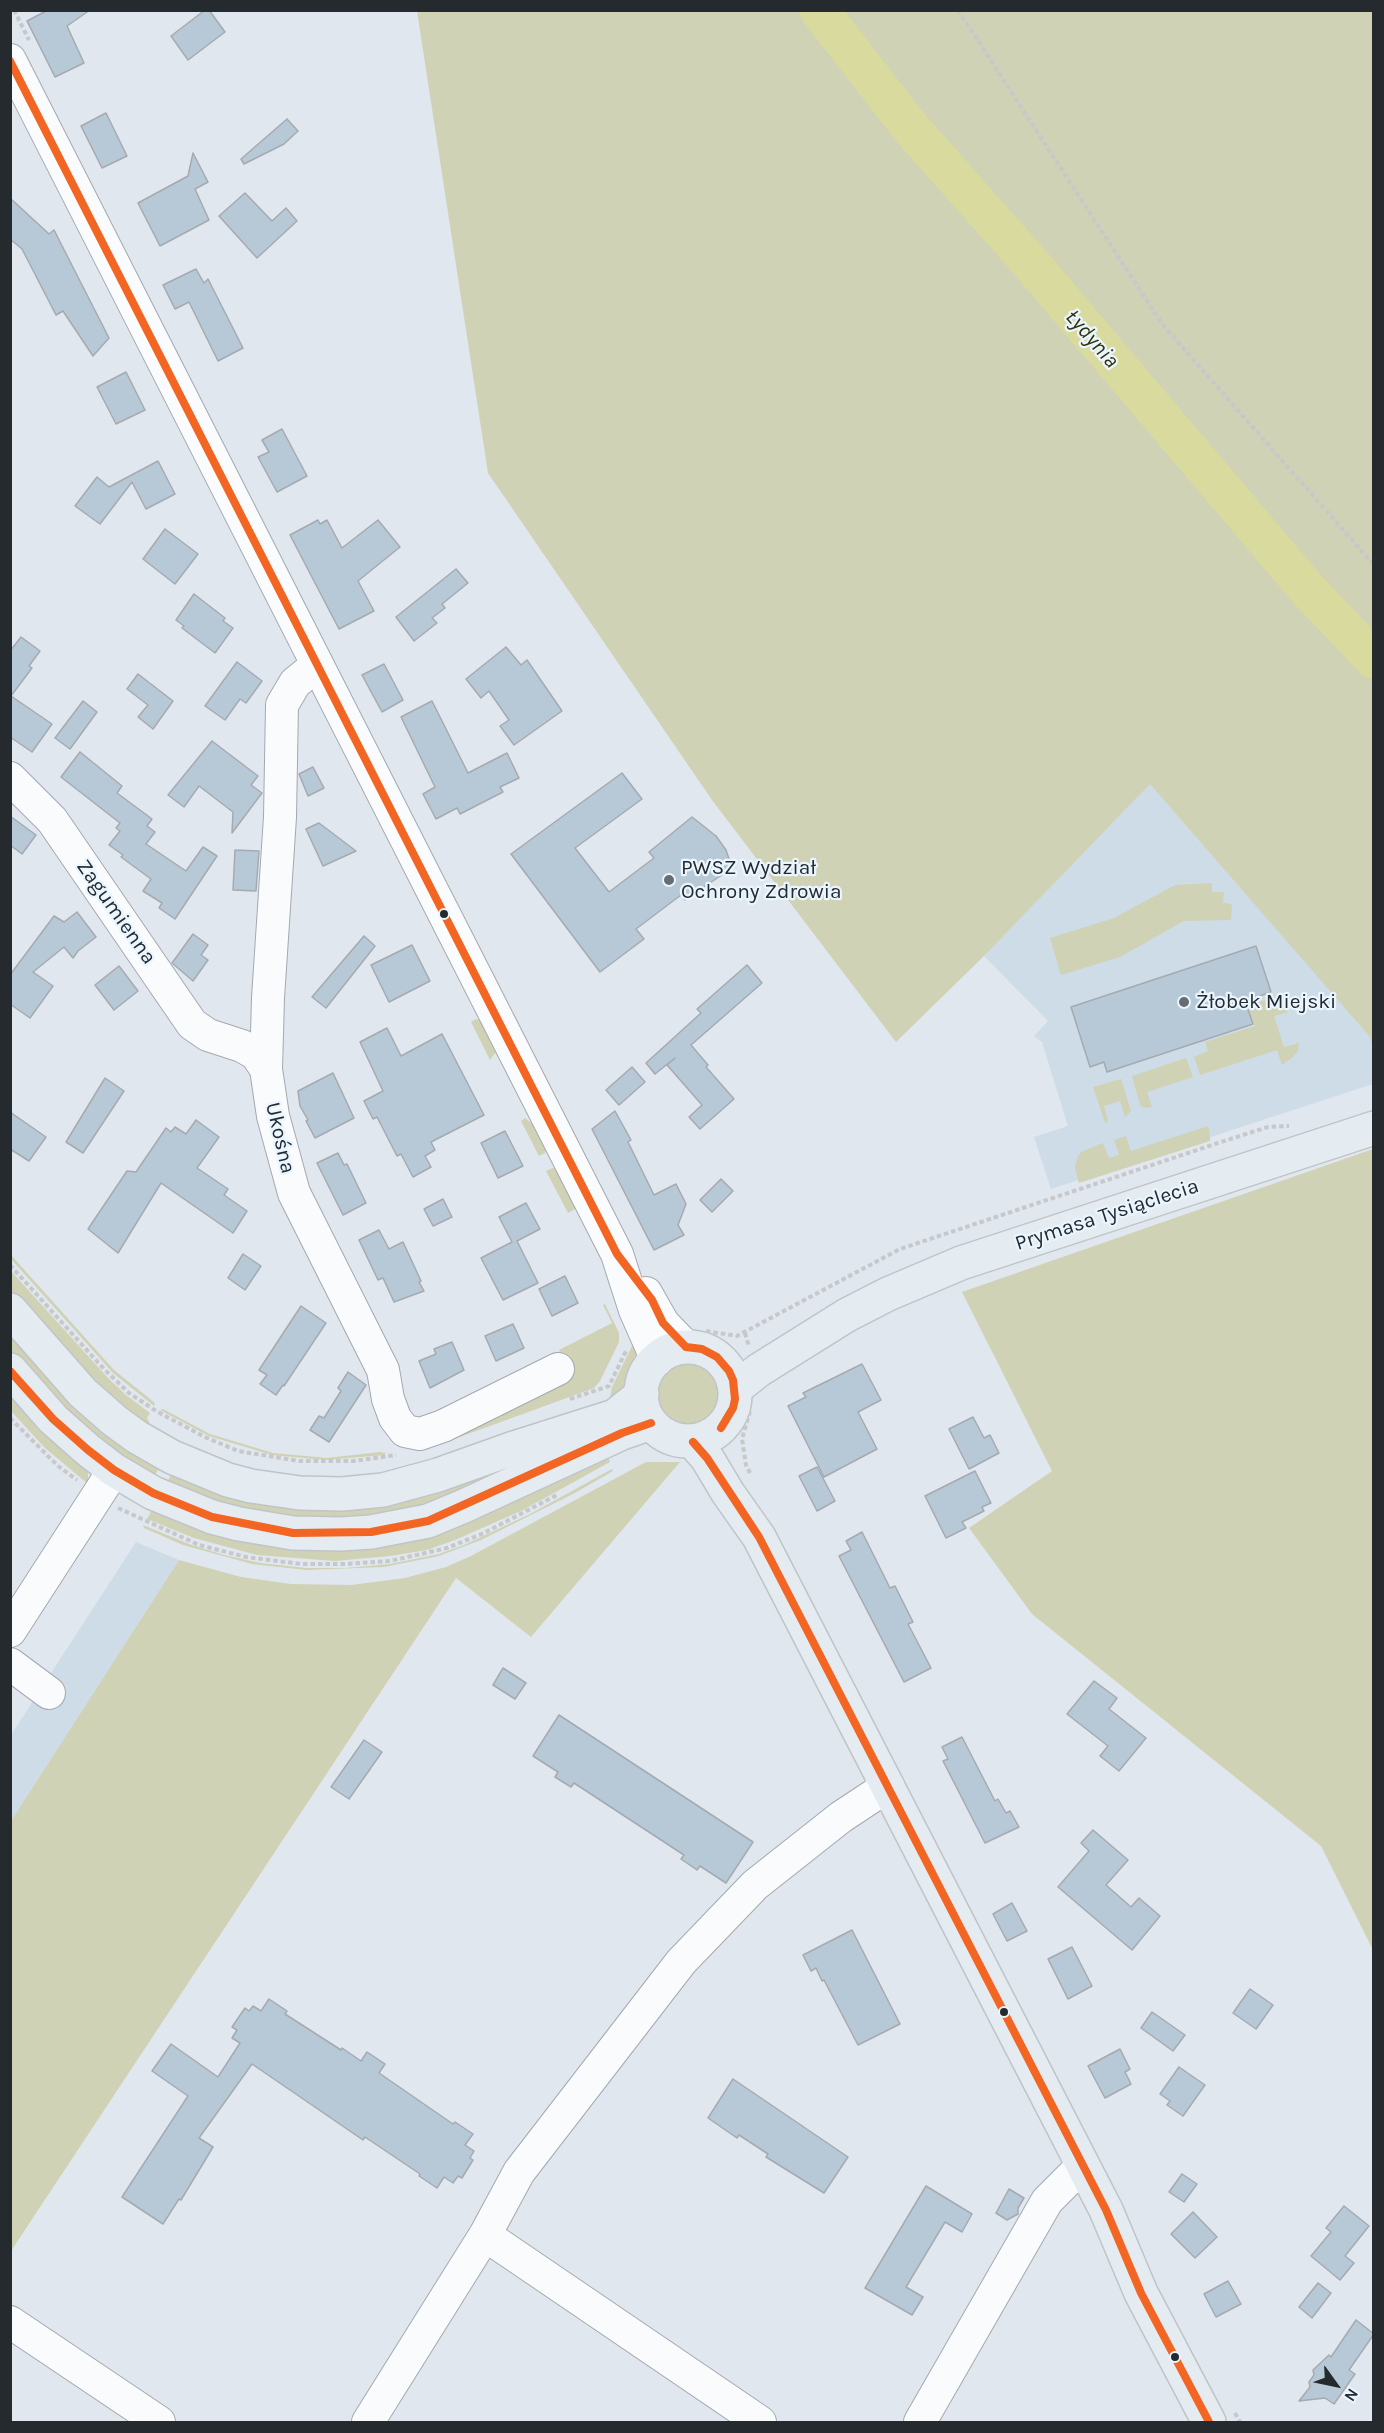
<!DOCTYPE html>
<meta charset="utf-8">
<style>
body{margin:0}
#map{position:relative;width:1384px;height:2433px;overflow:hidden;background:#e0e7ee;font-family:Karla,sans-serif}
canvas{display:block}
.frame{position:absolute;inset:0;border:12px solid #242a2e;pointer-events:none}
.north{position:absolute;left:1306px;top:2355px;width:60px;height:60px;-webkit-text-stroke:4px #e9f5ff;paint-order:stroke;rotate:123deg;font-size:16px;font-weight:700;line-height:24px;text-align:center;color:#242a2e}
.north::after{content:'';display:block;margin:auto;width:21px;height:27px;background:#242a2e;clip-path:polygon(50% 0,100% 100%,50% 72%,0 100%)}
</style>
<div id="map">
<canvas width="1384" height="2433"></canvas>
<div class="frame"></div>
<div class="north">N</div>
</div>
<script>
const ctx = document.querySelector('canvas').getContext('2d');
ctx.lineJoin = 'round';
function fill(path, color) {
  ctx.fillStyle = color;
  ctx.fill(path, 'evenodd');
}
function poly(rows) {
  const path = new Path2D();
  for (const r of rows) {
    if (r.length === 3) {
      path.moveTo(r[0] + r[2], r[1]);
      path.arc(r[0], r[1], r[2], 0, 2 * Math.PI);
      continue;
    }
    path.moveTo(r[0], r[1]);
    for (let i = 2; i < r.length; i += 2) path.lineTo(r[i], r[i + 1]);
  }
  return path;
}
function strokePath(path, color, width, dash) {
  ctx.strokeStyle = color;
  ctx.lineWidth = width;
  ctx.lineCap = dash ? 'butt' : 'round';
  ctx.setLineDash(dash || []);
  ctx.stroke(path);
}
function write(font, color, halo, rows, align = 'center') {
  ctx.font = font + ' Karla,sans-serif';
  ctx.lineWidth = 4.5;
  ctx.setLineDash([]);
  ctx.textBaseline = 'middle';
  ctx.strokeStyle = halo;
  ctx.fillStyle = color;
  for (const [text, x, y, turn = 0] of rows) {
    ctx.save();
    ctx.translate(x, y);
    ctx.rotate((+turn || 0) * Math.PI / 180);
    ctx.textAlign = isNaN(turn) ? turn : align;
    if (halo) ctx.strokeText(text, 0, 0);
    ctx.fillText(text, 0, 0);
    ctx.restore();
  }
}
const built = poly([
 [1150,783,1369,1036,1373,1046,1373,1084,1051,1189,1034,1137,1068,1126,1042,1042,1034,1036,1048,1021,984,956],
 [136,1542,179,1560,11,1821,11,1735]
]);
const green = poly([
 [417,11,1373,11,1373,1046,1369,1036,1150,784,984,956,896,1042,712,800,488,473],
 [1212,883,1212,892,1224,892,1223,903,1232,904,1231,920,1184,921,1120,957,1061,975,1050,938,1114,918,1175,885],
 [1282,994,1288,1012,1274,1016,1284,1047,1299,1043,1298,1051,1293,1057,1282,1065,1277,1050,1200,1075,1194,1057,1208,1051,1205,1042,1255,1026,1247,1006],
 [476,1019,482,1021,496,1052,490,1060,471,1022],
 [1186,1058,1193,1077,1147,1092,1152,1107,1145,1108,1140,1105,1132,1076],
 [1121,1079,1131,1111,1125,1117,1120,1101,1104,1106,1108,1121,1105,1123,1093,1087],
 [525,1118,534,1125,547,1147,545,1153,539,1156,521,1121],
 [1208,1126,1210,1135,1210,1141,1079,1183,1075,1168,1077,1158,1081,1152,1103,1143,1109,1158,1119,1155,1114,1140,1126,1136,1131,1151],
 [1373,1149,1374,1149,1373,1950,1321,1846,1032,1614,969,1528,1052,1471,962,1292],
 [553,1168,559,1170,576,1204,575,1209,568,1213,546,1171],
 [11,1255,114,1370,155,1403,154,1406,113,1373,11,1259],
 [10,1270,109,1379,126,1395,150,1413,147,1418,150,1424,171,1438,146,1425,112,1399,34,1319,11,1293],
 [605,1304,619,1333,619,1342,600,1381,594,1388,424,1450,422,1445,570,1373,559,1350,612,1323,603,1305],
 [10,1329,161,1465,153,1478,119,1457,56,1402,11,1352],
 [634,1342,640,1355,638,1361,623,1395,613,1404,610,1398,612,1387],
 [688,1395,33],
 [10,1387,88,1469,88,1484,45,1448,11,1411],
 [163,1409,210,1434,273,1453,327,1458,380,1452,386,1453,384,1455,326,1460,272,1455,209,1436,160,1410],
 [575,1438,462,1496,379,1519,265,1517,166,1484,173,1471,273,1502],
 [605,1448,610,1462,523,1510,455,1540,427,1550,390,1556,335,1561,257,1555,194,1538,147,1519,154,1506,318,1545],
 [646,1462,680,1462,531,1637,456,1578,11,2251,11,1821,179,1560,241,1577,291,1584,351,1585,405,1578,446,1567,471,1556],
 [612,1469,613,1471,573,1494,481,1540,439,1556,384,1567,306,1570,252,1564,183,1545,144,1528,143,1525,189,1544,224,1555,260,1563,306,1568,345,1568,390,1564,439,1554,464,1545,530,1514]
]);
const river = poly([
 [819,10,910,127,1034,267,1308,590,1374,659]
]);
const building = poly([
 [48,10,90,10,67,26,84,63,55,77,27,21,48,10],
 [205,10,209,10,225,32,188,60,171,36,205,10],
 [106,113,127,156,102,168,81,126,106,113],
 [287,119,298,131,284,144,244,164,241,159,287,119],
 [193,153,208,182,195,189,209,220,160,246,138,203,188,176,193,153],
 [245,193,272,221,286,208,297,221,257,258,219,216,245,193],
 [10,198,49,234,54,230,109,338,93,356,63,311,56,315,22,249,10,239,10,198],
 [196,269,204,283,208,279,243,348,218,361,189,302,175,309,163,285,196,269],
 [126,372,145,410,116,424,97,387,126,372],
 [282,429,307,476,277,492,258,457,269,452,262,440,282,429],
 [158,461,175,494,146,509,132,482,100,524,75,506,97,477,109,487,158,461],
 [318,520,320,524,327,520,342,548,378,520,400,547,358,581,374,611,339,629,290,535,318,520],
 [165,529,198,554,175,584,143,559,165,529],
 [456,569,468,583,442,604,445,608,432,618,437,623,414,641,396,617,456,569],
 [194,594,225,618,223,621,233,628,215,653,182,628,184,626,176,620,194,594],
 [21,637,40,651,29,666,32,668,11,696,52,724,32,752,10,737,10,651,21,637],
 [506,647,521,665,527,660,562,711,514,745,500,726,509,720,489,691,481,698,466,679,506,647],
 [237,662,262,681,246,703,240,699,225,720,205,706,237,662],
 [384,664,403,700,382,712,362,675,384,664],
 [138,674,173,701,153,729,138,717,148,705,127,689,138,674],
 [83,701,97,712,70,749,55,738,83,701],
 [432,701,468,773,507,753,519,778,500,787,503,792,460,814,457,808,436,819,423,794,435,787,401,717,432,701],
 [212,741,258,776,251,785,262,793,232,833,233,812,199,786,184,807,168,795,212,741],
 [80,752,122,786,117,793,152,819,147,826,155,832,146,844,186,871,203,847,217,856,175,919,159,908,162,903,143,891,151,879,121,857,123,855,109,845,120,831,116,828,120,823,61,777,80,752],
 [313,767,324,788,308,796,299,774,313,767],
 [622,773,642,799,575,848,609,892,654,858,649,852,692,817,716,836,726,850,732,868,685,900,681,895,636,929,644,939,600,972,511,854,622,773],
 [10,816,36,835,22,854,10,845,10,816],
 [319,823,356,851,323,866,306,829,319,823],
 [235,850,259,851,256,891,233,890,235,850],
 [77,912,96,937,78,951,73,958,64,947,33,972,53,986,30,1018,10,1004,10,975,54,916,64,922,77,912],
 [193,934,208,945,201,955,208,960,193,981,172,963,193,934],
 [364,936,375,946,326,1008,312,997,364,936],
 [412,945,430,981,389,1002,371,965,412,945],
 [1256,946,1271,992,1245,1001,1253,1024,1107,1072,1104,1062,1090,1067,1071,1007,1256,946],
 [747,965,762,983,691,1045,708,1065,706,1067,734,1099,700,1129,689,1117,702,1105,667,1065,675,1058,655,1074,646,1063,701,1013,697,1009,747,965],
 [119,966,138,991,114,1010,95,985,119,966],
 [387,1028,401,1056,442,1034,484,1115,431,1142,435,1150,425,1156,431,1167,413,1177,401,1154,397,1156,377,1117,373,1119,364,1101,383,1091,360,1042,387,1028],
 [632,1067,645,1082,619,1105,606,1090,632,1067],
 [333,1073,354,1118,315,1138,306,1121,308,1120,300,1106,298,1091,333,1073],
 [105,1078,124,1091,83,1153,66,1142,105,1078],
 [615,1111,631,1140,628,1142,654,1195,676,1184,686,1204,678,1225,684,1235,654,1250,592,1129,615,1111],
 [10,1112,46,1137,29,1161,10,1149,10,1112],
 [196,1120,219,1137,197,1168,228,1189,224,1195,247,1211,233,1233,161,1183,118,1253,88,1229,127,1171,136,1172,166,1128,171,1132,175,1127,186,1134,196,1120],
 [505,1131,523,1166,498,1178,481,1143,505,1131],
 [338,1153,344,1165,347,1164,366,1203,343,1215,317,1163,338,1153],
 [721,1179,733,1191,712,1212,700,1200,721,1179],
 [443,1199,452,1217,433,1226,424,1209,443,1199],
 [526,1203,540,1229,517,1241,538,1283,503,1300,481,1258,512,1242,499,1217,526,1203],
 [379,1230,389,1249,403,1242,421,1281,419,1282,424,1291,394,1302,383,1278,378,1280,359,1240,379,1230],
 [243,1254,261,1266,245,1290,228,1278,243,1254],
 [565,1276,578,1303,552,1316,539,1289,565,1276],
 [301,1306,326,1323,284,1386,283,1385,276,1395,260,1384,267,1375,259,1370,301,1306],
 [513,1324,524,1348,496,1361,485,1336,513,1324],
 [452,1342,464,1370,430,1388,419,1361,436,1354,434,1349,452,1342],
 [862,1364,881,1400,858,1412,877,1449,824,1477,788,1406,806,1397,803,1393,862,1364],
 [348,1372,366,1385,329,1442,310,1430,319,1416,324,1418,341,1391,338,1388,348,1372],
 [973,1417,984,1438,990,1435,999,1453,969,1469,949,1429,973,1417],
 [817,1467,835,1501,817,1511,799,1476,817,1467],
 [975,1471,991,1503,982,1507,984,1511,962,1522,966,1528,946,1538,925,1496,975,1471],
 [862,1532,890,1588,895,1586,913,1622,908,1624,931,1668,904,1682,839,1556,851,1550,846,1541,862,1532],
 [503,1668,526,1683,515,1699,493,1685,503,1668],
 [1094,1681,1117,1698,1109,1709,1146,1738,1119,1771,1100,1756,1108,1746,1067,1714,1094,1681],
 [559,1715,753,1842,726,1883,700,1866,697,1870,681,1859,684,1855,574,1783,571,1787,555,1777,558,1772,533,1756,559,1715],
 [962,1737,995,1801,998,1799,1006,1813,1010,1811,1019,1827,985,1843,943,1761,948,1759,942,1747,962,1737],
 [364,1740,382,1752,349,1799,331,1787,364,1740],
 [1093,1830,1128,1860,1106,1885,1131,1907,1139,1898,1160,1916,1132,1950,1058,1887,1089,1851,1081,1843,1093,1830],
 [1012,1903,1027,1931,1007,1941,993,1914,1012,1903],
 [852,1930,900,2024,858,2045,824,1980,822,1981,816,1968,811,1971,803,1955,852,1930],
 [1072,1947,1092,1986,1068,1999,1048,1959,1072,1947],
 [1250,1989,1273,2005,1256,2029,1233,2013,1250,1989],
 [269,1999,287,2011,285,2014,341,2050,342,2048,361,2061,367,2052,385,2064,379,2073,453,2124,455,2122,473,2134,465,2145,474,2151,470,2158,473,2160,462,2178,458,2176,453,2183,444,2177,437,2188,419,2176,420,2174,365,2137,363,2140,252,2064,199,2138,213,2147,181,2200,179,2199,163,2224,122,2197,188,2096,152,2071,171,2044,218,2077,240,2043,232,2038,237,2030,232,2027,245,2008,249,2011,253,2006,261,2011,269,1999],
 [1152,2012,1185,2035,1173,2051,1141,2028,1152,2012],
 [1120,2049,1130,2069,1125,2072,1131,2084,1105,2098,1088,2066,1120,2049],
 [1179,2067,1205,2085,1183,2116,1167,2105,1170,2101,1160,2094,1179,2067],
 [733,2079,848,2157,824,2193,766,2157,768,2154,739,2135,737,2138,708,2118,733,2079],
 [1182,2174,1197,2184,1184,2202,1169,2192,1182,2174],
 [926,2186,972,2214,962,2232,945,2222,906,2287,923,2297,912,2315,865,2288,926,2186],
 [1009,2189,1024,2198,1018,2208,1018,2214,1007,2220,996,2213,1009,2189],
 [1344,2206,1369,2226,1345,2256,1354,2263,1340,2280,1311,2256,1331,2232,1326,2228,1344,2206],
 [1193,2212,1217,2237,1195,2258,1171,2234,1193,2212],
 [1228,2281,1241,2304,1216,2317,1204,2294,1228,2281],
 [1318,2283,1331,2293,1312,2318,1299,2307,1318,2283],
 [1356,2320,1374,2334,1349,2370,1355,2374,1334,2404,1325,2398,1299,2401,1310,2387,1309,2382,1314,2375,1313,2370,1329,2355,1331,2357,1356,2320]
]);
const path = poly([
 [14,10,29,40],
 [958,10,1162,324,1374,565],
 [10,1265,104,1369,129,1393,156,1411,205,1437,238,1451,299,1461,354,1461,396,1455],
 [706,1331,737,1336,900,1249,1218,1143,1268,1127,1289,1126],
 [745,1333,749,1347],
 [570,1399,609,1386,626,1351],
 [750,1411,742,1439,746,1465,750,1473],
 [10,1418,58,1466,77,1480],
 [118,1508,199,1545,246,1557,301,1564,346,1564,390,1561,447,1548,484,1533,557,1495],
 [1235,2413,1240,2422]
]);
const minor = poly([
 [10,60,617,1254,635,1310,657,1360],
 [317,665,295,683,282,705,280,817,268,998,266,1069,273,1116,294,1193,383,1370,388,1399,395,1418,405,1431,420,1434,443,1426,558,1369],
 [10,778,52,820,192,1024,208,1035,242,1046,256,1054,266,1069],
 [646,1293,663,1323,686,1347],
 [10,1631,114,1470],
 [10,1664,49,1693],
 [485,2235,760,2422],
 [10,2322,159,2422],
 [368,2422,485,2235,519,2172,681,1962,755,1885,841,1817,888,1786],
 [920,2422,1047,2201,1082,2166]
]);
const major = poly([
 [10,1310,83,1393,115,1421,137,1437,172,1457,228,1480,251,1486,300,1493,342,1494,383,1490,438,1475,511,1449,615,1416,642,1394],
 [688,1394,47],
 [10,1370,53,1419,88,1450,114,1470,153,1493,212,1517,239,1524,293,1533,341,1534,371,1532,428,1521,464,1506,622,1433,651,1423],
 [735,1389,759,1370,847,1315,888,1294,961,1263,1374,1128],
 [693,1442,707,1458,728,1493,759,1537,1106,2210,1141,2293,1209,2422]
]);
const bus1 = poly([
 [10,61,617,1254,652,1300,663,1323,686,1347],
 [686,1347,702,1349,717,1357,729,1371,733,1380,735,1399,733,1408,721,1428],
 [10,1371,53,1419,88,1450,114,1470,153,1493,212,1517,293,1533,371,1532,428,1521,622,1433,651,1423],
 [693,1442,707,1458,759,1537,1106,2210,1141,2293,1209,2422]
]);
const markers = [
 [669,880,6,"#666c71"],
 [444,914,5,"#242a2e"],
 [1184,1002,6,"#666c71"],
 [1004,2012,5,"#242a2e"],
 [1175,2357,5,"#242a2e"]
];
const poiNames = [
 ["PWSZ Wydział",681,868],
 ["Ochrony Zdrowia",681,892],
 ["Żłobek Miejski",1196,1002]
];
const streetNames = [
 ["Zagumienna",116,912,55],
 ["Ukośna",280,1138,77],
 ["Prymasa Tysiąclecia",1107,1215,-18]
];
const waterNames = [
 ["Łydynia",1092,339,49]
];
fill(built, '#cddce7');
fill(green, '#d0d2b5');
strokePath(river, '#d9da9d', 39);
fill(building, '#b7c9d6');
strokePath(building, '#a5aab0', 1.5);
strokePath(minor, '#a4a9af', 34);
strokePath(major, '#c0c4c7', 36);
strokePath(path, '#c6c8ca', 4, [4.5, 3]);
strokePath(minor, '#fafbfc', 32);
strokePath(major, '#e4ebf1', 33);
strokePath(bus1, '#f26522', 8);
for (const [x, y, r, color] of markers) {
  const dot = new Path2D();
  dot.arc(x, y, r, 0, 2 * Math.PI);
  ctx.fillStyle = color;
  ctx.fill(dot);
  strokePath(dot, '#e9f5ff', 2);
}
write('21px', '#242a2e', '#e9f5ff', poiNames, 'left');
write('21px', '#242a2e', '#e9f5ff', streetNames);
write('italic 22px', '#34320b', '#e9f5ff', waterNames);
</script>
